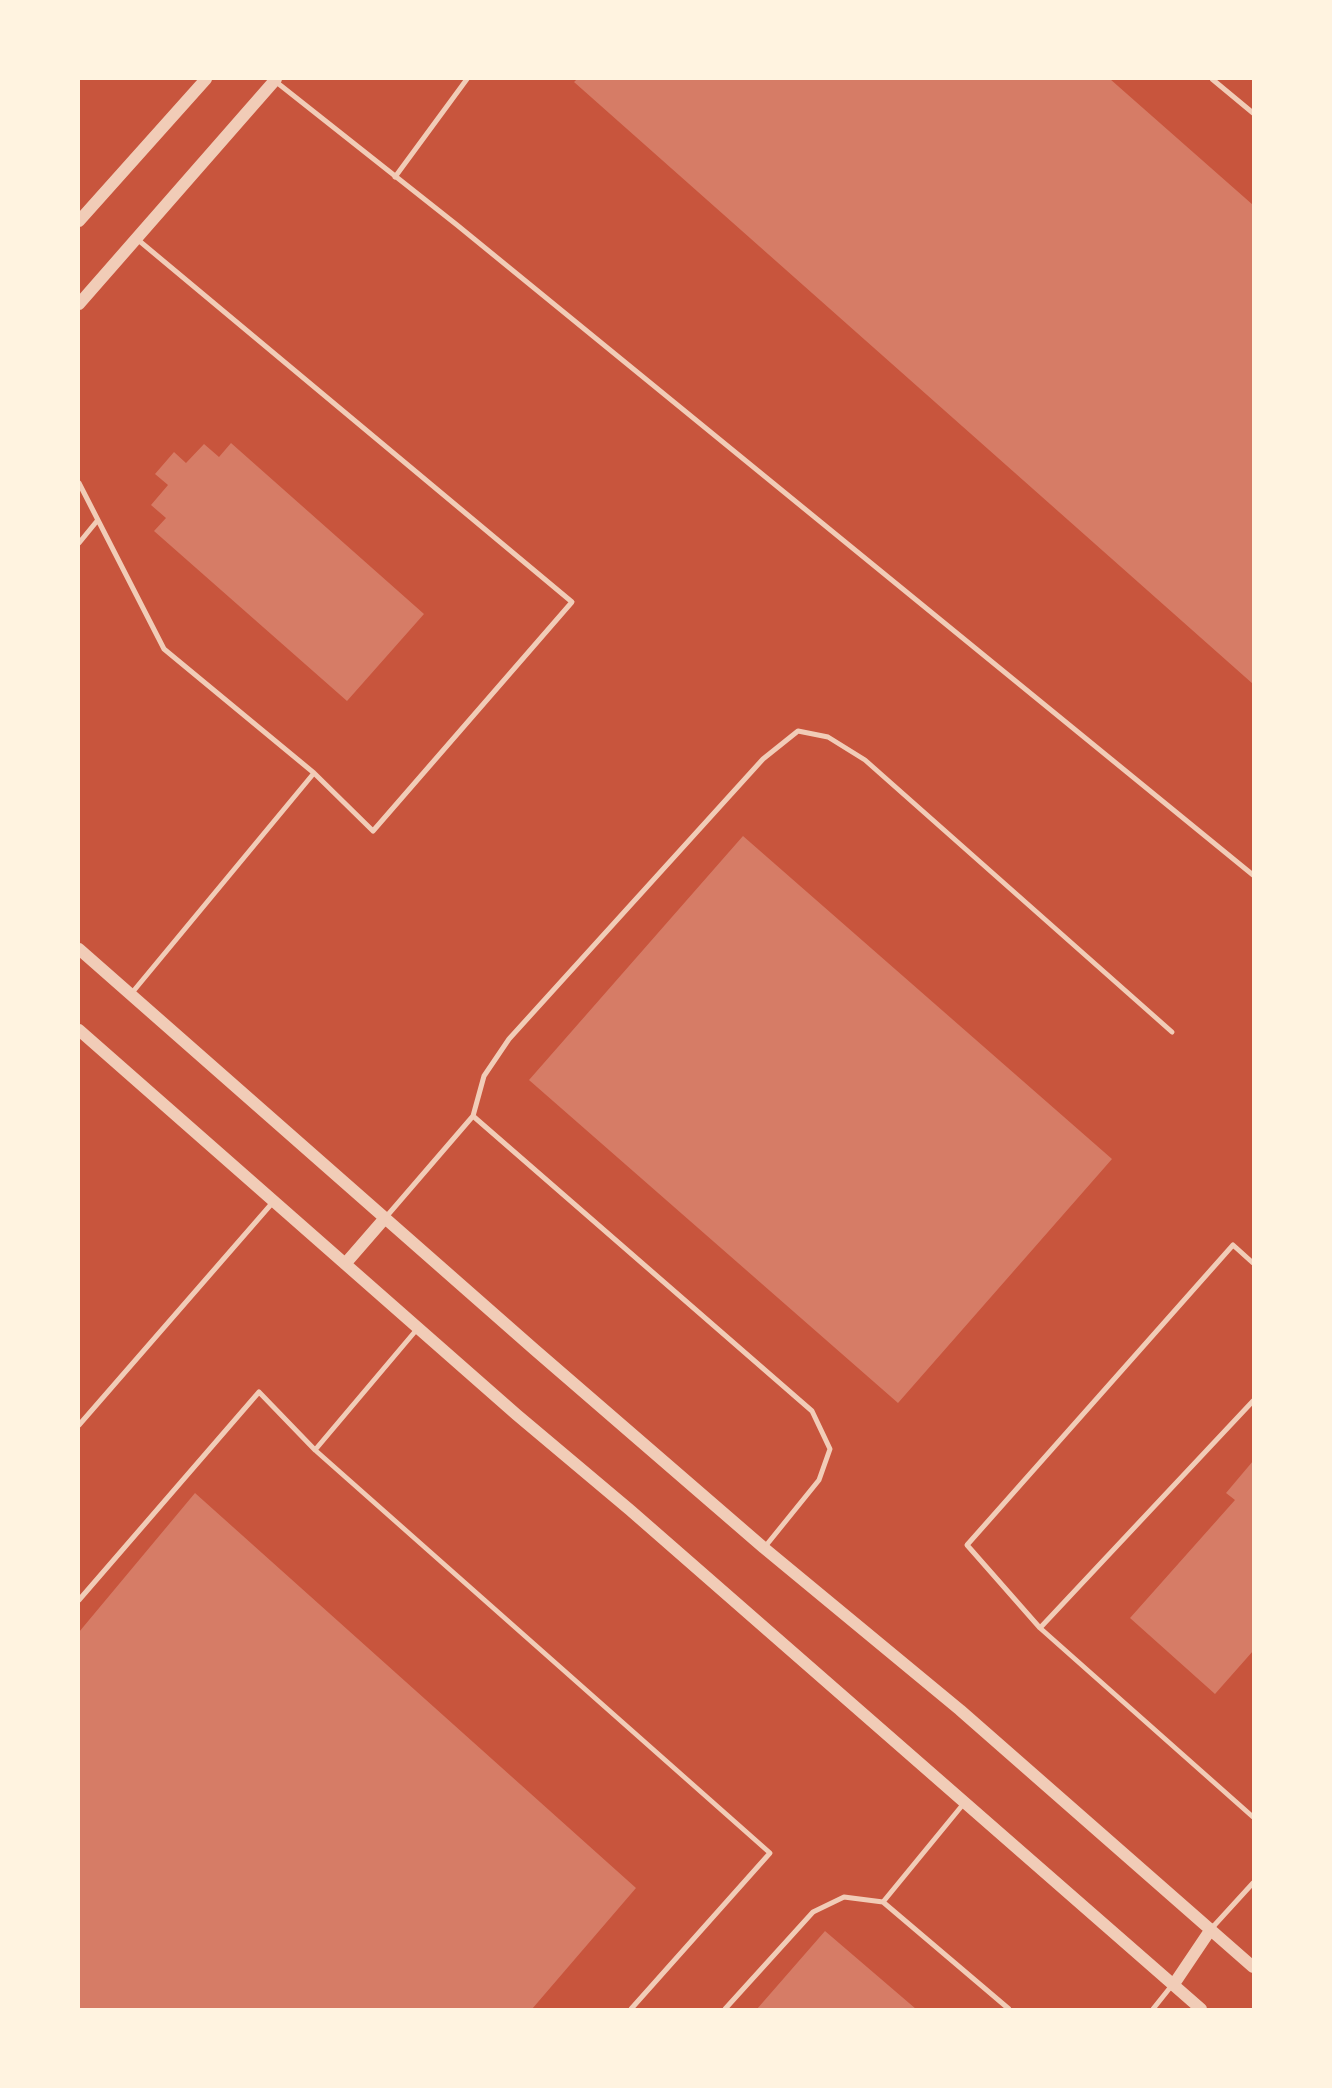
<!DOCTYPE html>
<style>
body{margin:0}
#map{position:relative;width:1332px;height:2088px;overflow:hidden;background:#c8553d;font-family:Figtree,sans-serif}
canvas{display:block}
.frame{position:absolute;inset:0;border:80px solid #fff3e0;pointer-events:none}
</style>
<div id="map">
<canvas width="1332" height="2088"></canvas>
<div class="frame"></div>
</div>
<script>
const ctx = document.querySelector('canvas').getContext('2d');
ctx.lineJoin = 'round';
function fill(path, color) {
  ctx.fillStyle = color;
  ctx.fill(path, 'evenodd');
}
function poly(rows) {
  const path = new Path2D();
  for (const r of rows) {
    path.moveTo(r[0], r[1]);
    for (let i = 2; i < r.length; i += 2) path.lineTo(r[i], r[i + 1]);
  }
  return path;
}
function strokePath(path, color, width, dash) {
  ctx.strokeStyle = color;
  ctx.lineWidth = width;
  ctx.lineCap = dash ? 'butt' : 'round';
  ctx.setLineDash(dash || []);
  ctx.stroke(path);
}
const building = poly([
 [577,79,1110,79,1253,205,1253,684,574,82],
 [231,443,424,614,347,701,154,531,166,518,151,505,168,485,155,474,174,452,186,463,204,444,219,457],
 [743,836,1112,1159,898,1403,529,1080],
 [1253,1461,1253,1651,1215,1694,1130,1618,1235,1500,1226,1493],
 [195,1493,636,1888,532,2009,79,2009,79,1632],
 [825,1931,916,2009,757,2009]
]);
const service = poly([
 [1212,79,1253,113],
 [275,81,457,225,1253,875],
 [395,177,467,79],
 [137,239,572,602,373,831,314,773],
 [79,483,164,649,314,773,131,994],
 [79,543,97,521],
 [473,1116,484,1076,509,1039,763,759,798,731,828,737,865,760,1172,1032],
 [386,1217,473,1116,812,1411,830,1449,819,1480,764,1548],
 [1253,1263,1233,1245,967,1545,1040,1628,1253,1817],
 [418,1328,315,1450,770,1853,631,2009],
 [79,1425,274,1201],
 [79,1600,259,1392,315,1450],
 [1040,1628,1253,1401],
 [965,1802,883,1902,1009,2009],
 [1211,1929,1253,1883],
 [725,2009,813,1912,844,1897,883,1902],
 [1153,2009,1173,1984]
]);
const tertiary = poly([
 [79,221,206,79],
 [79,304,276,79],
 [79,949,535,1350,764,1548,960,1710,1253,1967],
 [79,1030,517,1415,630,1510,1201,2009],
 [345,1264,385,1218],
 [1174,1984,1211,1929]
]);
fill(building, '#d67c66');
strokePath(service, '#f1ccb7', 5);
strokePath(tertiary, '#f1ccb7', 12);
</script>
